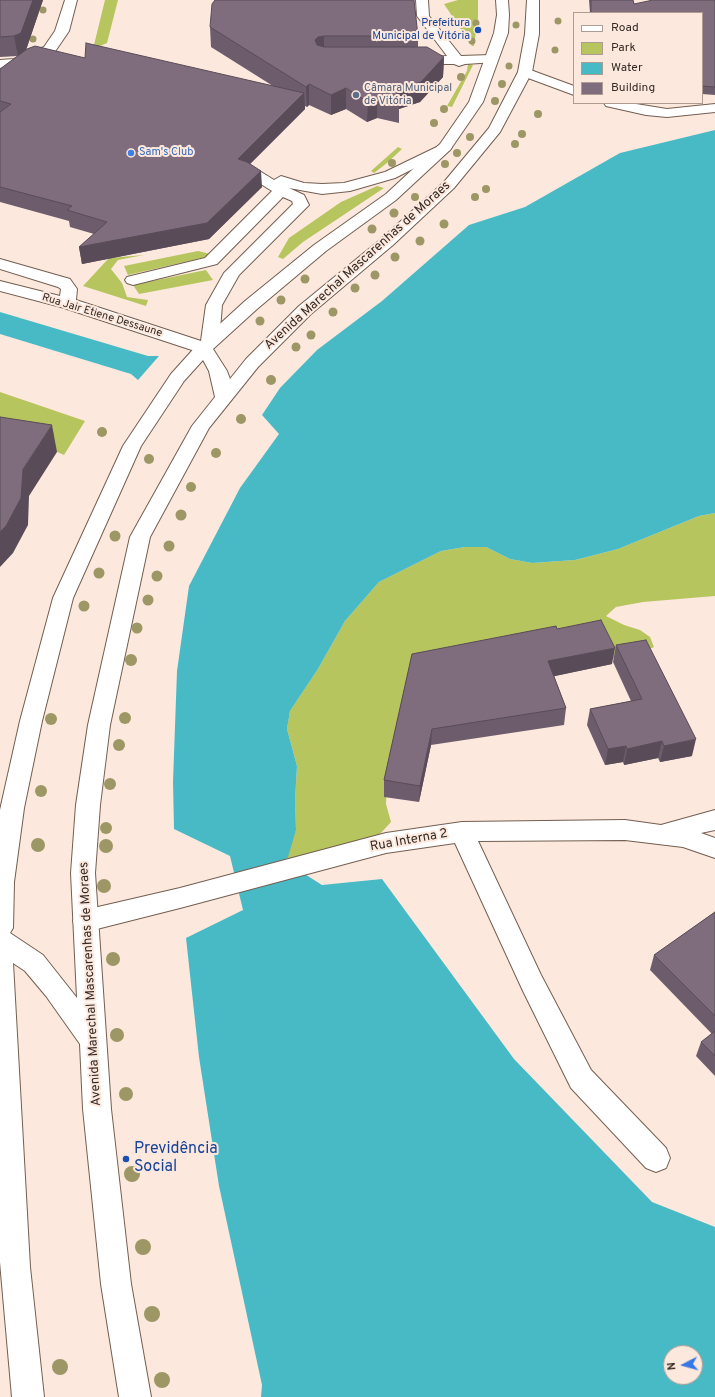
<!DOCTYPE html>
<meta charset="utf-8">
<style>
body{margin:0}
#map{position:relative;width:715px;height:1397px;overflow:hidden;background:#fde8dd;font-family:Overpass,sans-serif}
canvas{display:block}
.legend{position:absolute;left:573px;top:12px;width:130px;height:92px;box-sizing:border-box;background:#fde8dd;border:1px solid #ad9c93;margin:0;padding:5px 7px;list-style:none;font-size:12px;color:#342b25}
.legend li{display:flex;align-items:center;gap:8px;height:20px}
.legend b{width:20px;border:1px solid #ad9c93}
.north{position:absolute;left:663px;top:1345px;width:40px;height:40px;box-sizing:border-box;background:#fde8dd;border:1px solid #ad9c93;border-radius:50%;rotate:264deg;font-size:11px;font-weight:700;line-height:16px;text-align:center;color:#342b25}
.north::after{content:'';display:block;margin:auto;width:14px;height:18px;background:#3578e6;clip-path:polygon(50% 0,100% 100%,50% 72%,0 100%)}
</style>
<div id="map">
<canvas width="715" height="1397"></canvas>
<ul class="legend">
<li><b style="height:5px;background:#fff"></b>Road</li>
<li><b style="height:11px;background:#b7c55e"></b>Park</li>
<li><b style="height:11px;background:#47bac6"></b>Water</li>
<li><b style="height:11px;background:#7f6c7d"></b>Building</li>
</ul>
<div class="north">N</div>
</div>
<script>
const ctx = document.querySelector('canvas').getContext('2d');
ctx.lineJoin = 'round';
function fill(path, color) {
  ctx.fillStyle = color;
  ctx.fill(path, 'evenodd');
}
function poly(rows) {
  const path = new Path2D();
  for (const r of rows) {
    path.moveTo(r[0], r[1]);
    for (let i = 2; i < r.length; i += 2) path.lineTo(r[i], r[i + 1]);
  }
  return path;
}
function strokePath(path, color, width, dash) {
  ctx.strokeStyle = color;
  ctx.lineWidth = width;
  ctx.lineCap = dash ? 'butt' : 'round';
  ctx.setLineDash(dash || []);
  ctx.stroke(path);
}
function write(font, color, halo, rows, align = 'center') {
  ctx.font = font + ' Overpass,sans-serif';
  ctx.lineWidth = 4;
  ctx.setLineDash([]);
  ctx.textBaseline = 'middle';
  ctx.strokeStyle = halo;
  ctx.fillStyle = color;
  for (const [text, x, y, turn = 0] of rows) {
    ctx.save();
    ctx.translate(x, y);
    ctx.rotate((+turn || 0) * Math.PI / 180);
    ctx.textAlign = isNaN(turn) ? turn : align;
    if (halo) ctx.strokeText(text, 0, 0);
    ctx.fillText(text, 0, 0);
    ctx.restore();
  }
}
const green = poly([
 [105,0,118,0,107,43,93,49],
 [458,0,478,0,478,17,474,46,472,46,444,4],
 [468,64,473,65,452,107,447,106,467,71],
 [398,147,402,149,387,163,374,173,371,171],
 [377,186,384,188,303,242,283,259,278,257,289,238,341,202],
 [198,251,215,255,128,275,124,266],
 [144,255,118,260,111,269,122,283,127,297,148,300,146,306,83,286,109,258],
 [206,270,213,280,139,294,133,285],
 [0,392,85,421,64,455,0,426],
 [715,513,715,596,643,602,616,607,606,616,624,625,640,630,650,637,654,647,632,656,605,660,526,657,387,783,386,804,391,822,380,834,345,846,284,861,296,830,295,800,297,766,287,729,290,711,318,669,345,621,379,582,441,551,465,547,486,547,510,559,532,563,575,560,618,549,699,516]
]);
const water = poly([
 [715,130,715,513,699,516,618,549,575,560,532,563,510,559,486,547,465,547,441,551,379,582,345,621,318,669,290,711,287,729,297,766,295,800,296,830,288,857,284,861,322,885,382,879,514,1059,652,1202,715,1227,715,1397,261,1397,262,1385,219,1186,199,1057,186,938,243,910,230,856,174,829,173,782,177,671,189,586,240,488,279,434,262,415,280,388,317,350,382,301,469,225,525,207,620,153],
 [671,1353,695,1353,695,1377,671,1377],
 [0,312,148,356,159,356,138,380,131,374,0,334]
]);
const minor = poly([
 [65,0,77,0,69,31,54,53,21,66,0,68,0,60,14,59,44,47,55,31,65,0],
 [416,0,428,0,429,16,461,56,491,55,496,56,498,59,496,62,465,64,459,66,454,64,410,64,408,61,410,58,415,57,447,56,417,16,416,0],
 [525,68,574,86,574,95,520,75,518,72,520,69,525,68],
 [604,103,630,103,667,109,715,104,715,112,667,117,646,115,606,106,604,103],
 [445,143,450,144,452,147,450,150,395,178,350,191,322,194,289,188,304,195,309,205,239,275,222,305,219,342,216,346,212,347,210,352,204,353,198,352,61,307,0,291,0,281,60,296,61,289,58,287,0,269,0,259,70,279,77,289,76,300,201,341,206,305,224,273,293,204,292,201,283,197,217,264,133,285,127,283,125,280,127,277,205,258,272,191,248,176,245,173,248,170,258,170,274,180,281,176,304,183,322,184,344,183,385,172,445,143],
 [715,810,715,830,701,833,715,838,715,858,683,847,625,840,478,841,541,975,591,1070,666,1148,670,1158,666,1168,656,1172,646,1168,571,1088,523,991,455,843,386,853,180,908,85,932,76,929,73,921,76,913,85,910,180,888,386,833,462,822,625,820,661,825,715,810]
]);
const major = poly([
 [496,0,508,0,509,15,508,33,483,102,450,150,396,200,326,251,257,309,213,349,227,371,230,379,246,359,299,306,381,239,444,182,489,128,518,72,525,34,527,0,539,0,539,34,532,72,500,132,454,188,393,245,311,314,258,367,209,428,150,537,110,725,100,805,95,873,111,1109,131,1284,151,1397,119,1397,101,1284,83,1109,80,1044,46,996,25,971,13,963,30,1267,44,1397,12,1397,0,1262,0,810,20,721,53,598,123,446,171,374,198,344,245,301,314,245,386,194,440,144,469,102,494,33,497,15,496,0],
 [203,360,209,371,215,397,192,426,130,537,88,725,76,805,71,873,77,998,43,955,10,933,13,928,14,882,24,808,42,721,73,598,141,446,184,381,203,360]
]);
const trees = [
 [43,10,3.5],
 [558,21,3.5],
 [476,23,3.5],
 [516,25,3.5],
 [33,39,3.5],
 [472,41,3.5],
 [555,50,3.5],
 [509,66,3.5],
 [461,77,4],
 [502,84,4],
 [495,101,4],
 [444,109,4],
 [538,114,4],
 [434,123,4],
 [522,134,4],
 [470,137,4],
 [515,144,4],
 [457,153,4],
 [392,163,4],
 [445,164,4],
 [486,189,4],
 [415,197,4],
 [475,197,4],
 [394,213,4.5],
 [444,224,4.5],
 [372,229,4.5],
 [420,241,4.5],
 [395,257,4.5],
 [375,275,4.5],
 [305,279,4.5],
 [355,288,4.5],
 [281,300,4.5],
 [333,312,4.5],
 [260,321,4.5],
 [311,335,4.5],
 [296,347,4.5],
 [271,380,5],
 [241,419,5],
 [102,432,5],
 [216,453,5],
 [149,459,5],
 [191,487,5],
 [181,515,5.5],
 [115,536,5.5],
 [169,546,5.5],
 [99,573,5.5],
 [157,576,5.5],
 [148,600,5.5],
 [84,606,5.5],
 [137,628,5.5],
 [131,660,6],
 [125,718,6],
 [51,719,6],
 [119,745,6],
 [110,784,6],
 [41,791,6],
 [106,828,6],
 [38,845,7],
 [106,846,7],
 [104,886,7],
 [113,959,7],
 [117,1035,7],
 [126,1094,7],
 [132,1174,8],
 [143,1247,8],
 [152,1314,8],
 [60,1367,8],
 [162,1380,8]
];
const wall = poly([
 [0,0,43,0,26,50,85,58,273,86,211,47,210,27,418,36,418,47,444,57,443,77,420,102,399,109,399,123,377,118,367,122,346,109,331,115,309,105,307,107,305,106,305,109,250,164,262,187,209,239,82,264,79,247,94,234,70,227,69,221,0,202,0,69,18,56,0,57],
 [589,0,633,0,634,4,715,0,715,95,702,94,702,13,590,13],
 [557,629,612,664,554,676,566,708,564,725,431,745,419,802,384,797,384,780,412,654],
 [616,645,692,756,660,762,658,758,624,765,623,762,605,765,587,725,590,709,631,701,613,662],
 [715,912,715,1076,696,1056,701,1042,712,1034,650,970,654,955]
]);
const shadedWall = poly([
 [33,0,43,0,25,53,18,56,14,36],
 [324,36,324,56,319,57,315,40,318,37],
 [444,57,443,77,420,102,399,109,400,102,396,90],
 [309,84,309,105,307,107,306,87],
 [346,88,346,109,331,115,331,95],
 [304,93,305,109,239,175,238,159],
 [377,98,377,118,367,122,368,102],
 [261,171,262,187,209,239,82,264,79,247],
 [52,425,57,452,29,496,28,525,13,553,0,567,0,532,23,469],
 [615,648,612,664,546,678,548,661],
 [432,729,431,745,419,802,420,786],
 [696,739,692,756,660,762,664,746],
 [662,741,658,758,624,765,627,749],
 [626,746,623,762,605,765,608,749]
]);
const building = poly([
 [0,0,33,0,21,33,14,36,0,37,0,0],
 [215,0,414,0,418,36,324,36,318,37,315,40,317,45,324,47,427,47,444,57,421,82,396,90,400,102,377,98,368,102,346,88,331,95,309,84,306,87,210,27,212,4,215,0],
 [591,0,633,0,634,4,653,0,715,0,715,87,702,86,702,13,591,13,591,0],
 [86,43,304,93,238,159,247,162,261,171,207,223,79,247,107,222,67,210,72,206,0,187,0,112,11,104,0,101,0,69,27,49,35,46,85,58,86,43],
 [0,417,52,425,23,469,21,498,6,526,0,532,0,417],
 [601,620,615,648,548,661,566,708,432,729,420,786,384,780,412,654,556,626,557,629,601,620],
 [646,640,696,739,664,746,662,741,627,749,626,746,608,749,590,709,642,699,616,645,646,640],
 [715,912,715,1016,654,955,715,912],
 [715,1031,715,1056,701,1042,715,1031]
]);
const markers = [
 [478,30,4,"#1a4fb4"],
 [356,95,4,"#5c6f8a"],
 [131,153,4,"#3f7fe0"],
 [126,1159,4,"#1a4fb4"]
];
const farTransitnames = [
 ["Prefeitura",470,24],
 ["Municipal de Vitória",470,37]
];
const farServicenames = [
 ["Câmara Municipal",364,89],
 ["de Vitória",364,102]
];
const farShopnames = [
 ["Sam's Club",139,153]
];
const farStreetnames = [
 ["Rua Jair Etiene Dessaune",102,316,17]
];
const streetNames = [
 ["Avenida Marechal Mascarenhas de Moraes",358,266,-42],
 ["Rua Interna 2",409,841,-10],
 ["Avenida Marechal Mascarenhas de Moraes",91,984,-93]
];
const nearTransitnames = [
 ["Previdência",134,1150],
 ["Social",134,1168]
];
fill(green, '#b7c55e');
fill(water, '#47bac6');
strokePath(minor, '#735e51', 2);
strokePath(major, '#735e51', 2);
fill(minor, '#fff');
fill(major, '#fff');
ctx.fillStyle = '#9c9765';
for (const [x, y, r] of trees) {
  ctx.beginPath();
  ctx.arc(x, y, r, 0, 2 * Math.PI);
  ctx.fill();
}
fill(wall, '#6d5d6c');
fill(shadedWall, '#594c58');
fill(building, '#7f6c7d');
strokePath(building, '#594c58', 1);
for (const [x, y, r, color] of markers) {
  const dot = new Path2D();
  dot.arc(x, y, r, 0, 2 * Math.PI);
  ctx.fillStyle = color;
  ctx.fill(dot);
  strokePath(dot, '#fde8dd', 1.5);
}
write('11px', '#164399', '#fde8dd', farTransitnames, 'right');
write('11px', '#4e5e75', '#fde8dd', farServicenames, 'left');
write('11px', '#366cbe', '#fde8dd', farShopnames, 'left');
write('11px', '#342b25', '#fde8dd', farStreetnames);
write('13px', '#342b25', '#fde8dd', streetNames);
write('16px', '#164399', '#fde8dd', nearTransitnames, 'left');
</script>
